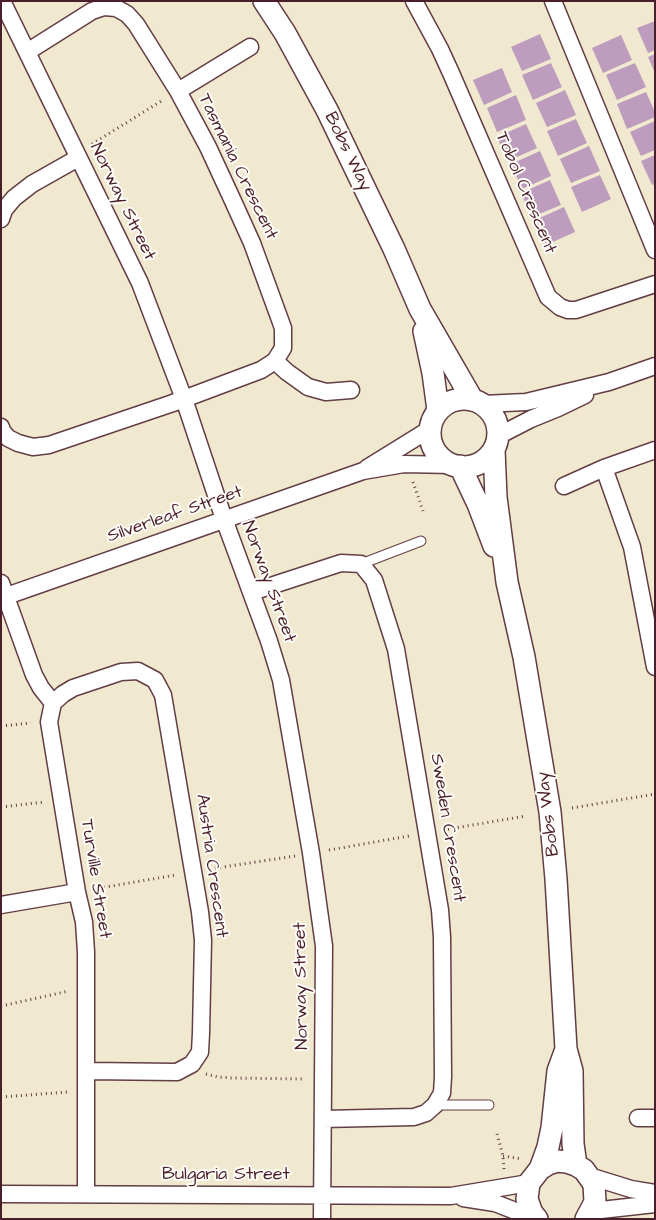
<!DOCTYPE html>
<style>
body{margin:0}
#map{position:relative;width:656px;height:1220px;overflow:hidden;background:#f0e9cf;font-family:"Architects Daughter",sans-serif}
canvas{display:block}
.frame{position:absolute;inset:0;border:2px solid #4a1f2b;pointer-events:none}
</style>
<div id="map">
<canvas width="656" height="1220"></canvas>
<div class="frame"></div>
</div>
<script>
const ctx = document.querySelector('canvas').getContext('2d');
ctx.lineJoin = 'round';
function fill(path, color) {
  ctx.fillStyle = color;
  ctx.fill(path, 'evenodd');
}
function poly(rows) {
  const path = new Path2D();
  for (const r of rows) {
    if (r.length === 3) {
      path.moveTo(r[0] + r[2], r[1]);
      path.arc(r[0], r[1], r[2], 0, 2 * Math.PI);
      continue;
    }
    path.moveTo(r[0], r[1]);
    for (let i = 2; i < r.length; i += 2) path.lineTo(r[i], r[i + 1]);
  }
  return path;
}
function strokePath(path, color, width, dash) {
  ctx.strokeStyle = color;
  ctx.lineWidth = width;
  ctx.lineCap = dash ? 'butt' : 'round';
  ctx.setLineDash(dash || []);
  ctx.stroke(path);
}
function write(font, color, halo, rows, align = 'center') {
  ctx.font = font + ' "Architects Daughter",sans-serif';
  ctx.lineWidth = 4;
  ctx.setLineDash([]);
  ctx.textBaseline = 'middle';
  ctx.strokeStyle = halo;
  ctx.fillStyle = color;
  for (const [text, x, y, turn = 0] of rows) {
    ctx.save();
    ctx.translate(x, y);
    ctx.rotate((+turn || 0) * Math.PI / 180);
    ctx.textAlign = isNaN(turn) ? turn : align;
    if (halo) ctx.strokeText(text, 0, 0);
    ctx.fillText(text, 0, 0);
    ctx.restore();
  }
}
const building = poly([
 [655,21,655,50,648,53,637,28],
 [540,34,551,59,522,71,511,47],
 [621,35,632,60,603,73,592,48],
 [655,54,655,73,648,57],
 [551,63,562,87,533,100,522,75],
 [635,63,646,87,617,100,606,75],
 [502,68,512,92,484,105,473,80],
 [565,90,576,115,547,127,536,103],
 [646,92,655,112,655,117,627,129,617,104],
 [516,95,526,120,497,132,487,108],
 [576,119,587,143,558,156,547,131],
 [655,121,655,150,641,156,630,132],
 [526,124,537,148,508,161,497,137],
 [589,146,600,171,571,183,560,159],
 [540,151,551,176,522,189,511,164],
 [655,155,655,184,652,185,641,161],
 [600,175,611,199,582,212,571,187],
 [550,180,561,205,532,217,521,193],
 [564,207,575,232,546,245,535,220]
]);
const path = poly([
 [92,144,163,100],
 [413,482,423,511],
 [1,726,31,723],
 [1,807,45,802],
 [572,808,655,794],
 [443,830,526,816],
 [329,850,409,836],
 [210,869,295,856],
 [94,889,176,875],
 [1,1006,69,991],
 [206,1074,218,1077,232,1078,305,1079],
 [1,1097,68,1092],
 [497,1134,503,1156,504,1170],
 [503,1156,522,1159]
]);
const service = poly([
 [361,564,421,541],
 [435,1105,489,1105]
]);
const minor = poly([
 [2,1,140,283,184,399,224,519,269,641,281,680,311,853,324,946,322,1219],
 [414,1,440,49,451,73,548,297,560,307,568,310,576,310,655,284],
 [553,1,655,250],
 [178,91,250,47],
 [1,219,4,210,14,198,32,184,78,158],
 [275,361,287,372,308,387,326,392,351,390],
 [483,404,526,402,609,382,655,366],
 [1,427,2,431,8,438,18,443,33,447,49,445,173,403,261,370,275,361,283,348,283,328,252,243,233,201,208,147,178,91,136,24,127,14,116,8,104,7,92,11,27,52],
 [498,436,531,419,558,408,585,395],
 [367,468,430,429],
 [604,468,632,547,655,667],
 [564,486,604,468,655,450],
 [1,583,34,675,41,688,53,703],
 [252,592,341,563,361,564,374,580,396,649,440,910,442,937,443,1077,442,1093,435,1105,426,1113,414,1117,323,1119],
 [1,598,363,471,404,464,453,465],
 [53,703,63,694,73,688,121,672,138,671,155,680,163,695,200,912,203,940,201,1033,200,1052,192,1064,177,1072,87,1071],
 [53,703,49,722,77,892,84,922,86,952,86,1194],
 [1,905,77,892],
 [638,1118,655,1118],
 [589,1176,631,1189,655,1193],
 [1,1194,451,1196,529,1183],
 [463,1198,495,1203,536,1219],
 [592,1211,655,1204]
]);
const tertiary = poly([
 [264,1,285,33,327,110,394,249,420,309,472,399],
 [424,331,433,373,438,410],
 [464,433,34],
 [494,450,496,497,507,582,524,657,550,812,556,879,566,1049,572,1071,573,1144,576,1165],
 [460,466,478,504,494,546],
 [540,1169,548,1147,552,1128,558,1071,566,1049],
 [537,1219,532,1213,527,1199,529,1183,540,1169,548,1164,557,1161,567,1162,576,1165,584,1170,594,1184,595,1202,586,1219]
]);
const streetNames = [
 ["Bobs Way",347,152,64],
 ["Tasmania Crescent",237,167,64],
 ["Tobol Crescent",525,193,67],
 ["Norway Street",122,202,64],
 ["Silverleaf Street",175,515,-19],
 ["Norway Street",268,582,70],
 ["Bobs Way",549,814,-97],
 ["Sweden Crescent",447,828,81],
 ["Austria Crescent",211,866,82],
 ["Turville Street",95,879,81],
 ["Norway Street",302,986,-91],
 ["Bulgaria Street",226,1175]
];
fill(building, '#bd9cbe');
strokePath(service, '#633d44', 11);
strokePath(minor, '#633d44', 19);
strokePath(tertiary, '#633d44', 24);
strokePath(path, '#633d44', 3, [1, 4]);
strokePath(service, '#fff', 9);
strokePath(minor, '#fff', 16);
strokePath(tertiary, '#fff', 21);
write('18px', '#4a1f2b', '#fdfcf7', streetNames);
</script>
